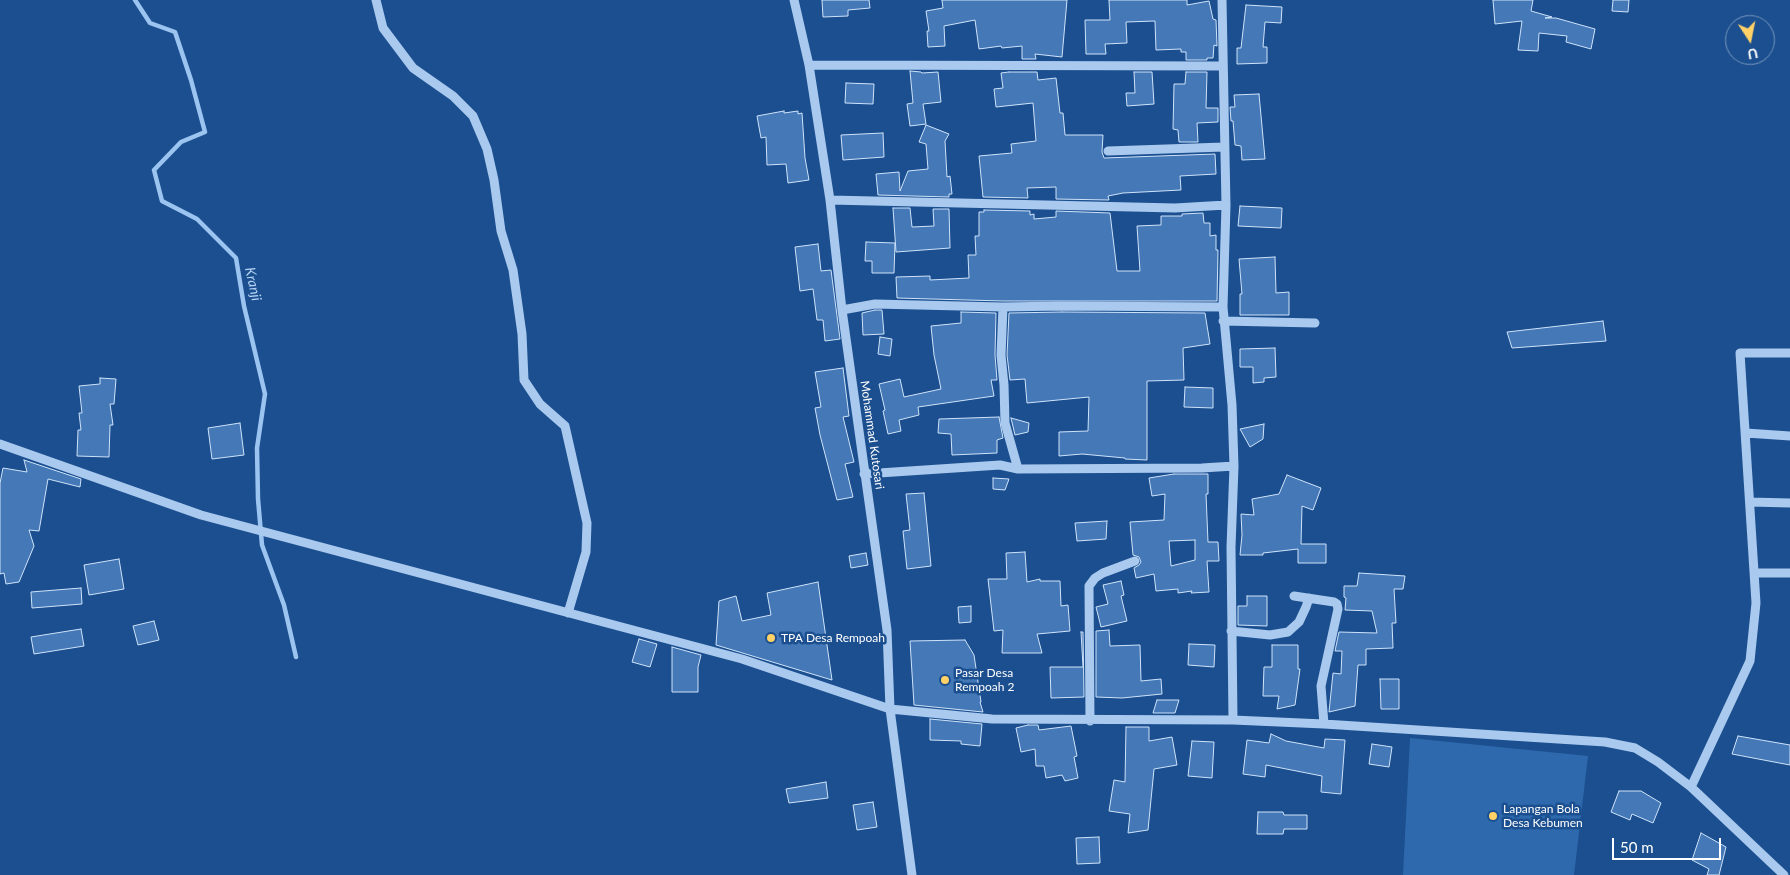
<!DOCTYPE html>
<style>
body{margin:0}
#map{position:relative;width:1790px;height:875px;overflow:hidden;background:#1b4f8f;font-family:Lato,sans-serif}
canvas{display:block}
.north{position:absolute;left:1725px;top:15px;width:50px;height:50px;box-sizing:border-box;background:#1b4f8f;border:1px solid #7695bc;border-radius:50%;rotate:169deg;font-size:14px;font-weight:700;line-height:20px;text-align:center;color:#fff}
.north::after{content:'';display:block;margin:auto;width:18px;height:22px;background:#ffd166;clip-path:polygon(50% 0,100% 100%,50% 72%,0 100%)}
.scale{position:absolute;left:1612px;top:838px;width:109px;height:22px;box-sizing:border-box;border:2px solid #fff;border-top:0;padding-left:6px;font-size:15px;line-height:18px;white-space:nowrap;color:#fff;-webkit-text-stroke:4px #1b4f8f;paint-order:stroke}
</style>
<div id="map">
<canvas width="1790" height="875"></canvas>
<div class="north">U</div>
<div class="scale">50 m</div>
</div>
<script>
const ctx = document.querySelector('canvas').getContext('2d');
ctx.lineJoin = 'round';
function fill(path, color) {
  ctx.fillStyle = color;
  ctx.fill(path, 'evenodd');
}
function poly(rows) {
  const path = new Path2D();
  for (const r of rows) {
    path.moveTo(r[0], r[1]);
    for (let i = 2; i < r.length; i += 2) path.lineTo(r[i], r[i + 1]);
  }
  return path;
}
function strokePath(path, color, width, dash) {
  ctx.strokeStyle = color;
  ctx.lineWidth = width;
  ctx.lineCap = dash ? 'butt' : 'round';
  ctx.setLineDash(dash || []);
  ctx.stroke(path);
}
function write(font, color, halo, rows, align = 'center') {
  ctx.font = font + ' Lato,sans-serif';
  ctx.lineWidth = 5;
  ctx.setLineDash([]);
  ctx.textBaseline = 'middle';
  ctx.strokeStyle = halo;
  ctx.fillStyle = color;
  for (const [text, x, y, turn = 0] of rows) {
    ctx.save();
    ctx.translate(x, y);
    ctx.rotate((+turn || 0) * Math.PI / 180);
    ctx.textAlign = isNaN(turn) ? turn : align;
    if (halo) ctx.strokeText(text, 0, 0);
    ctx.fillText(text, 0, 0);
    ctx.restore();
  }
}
const green = poly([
 [1410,738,1588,756,1574,875,1403,875]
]);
const stream = poly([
 [135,0,150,23,175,32,191,80,205,132,181,142,154,170,162,201,197,219,236,258,244,306,265,394,257,448,258,499,262,545,284,605,296,657]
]);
const building = poly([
 [822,0,869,0,870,8,848,10,848,16,823,17,822,0],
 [942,0,1067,0,1062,57,1035,54,1036,59,1022,59,1022,46,1002,48,1001,46,979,49,975,20,944,26,945,46,928,47,927,31,929,31,926,11,943,8,942,0],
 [1109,0,1187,0,1187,5,1209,1,1213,19,1216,20,1217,46,1214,45,1213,58,1207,58,1207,60,1186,60,1186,52,1181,52,1181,49,1156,50,1155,21,1126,22,1127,43,1105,44,1106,54,1086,54,1085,20,1110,20,1109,0],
 [1493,0,1533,0,1531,11,1552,17,1545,18,1556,18,1595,29,1591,49,1566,42,1567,36,1539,33,1538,51,1518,50,1522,21,1495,24,1493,0],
 [1613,0,1629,0,1628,12,1612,11,1613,0],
 [1246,5,1282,7,1281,23,1265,22,1263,47,1267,47,1267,63,1237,64,1237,48,1241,48,1246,5],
 [910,71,921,72,922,73,938,72,941,102,923,104,926,124,910,126,907,104,913,103,910,71],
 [1009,72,1037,72,1038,80,1056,78,1060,113,1063,113,1065,135,1103,135,1102,152,1104,158,1215,154,1216,174,1180,176,1181,190,1123,193,1108,196,1109,200,1056,199,1056,187,1027,188,1028,198,983,197,979,156,1012,153,1011,144,1036,141,1033,103,996,107,994,89,1003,88,1001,73,1009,72],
 [1134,72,1152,72,1154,104,1127,106,1126,93,1135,93,1134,72],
 [1186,72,1207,72,1206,108,1218,108,1218,122,1197,123,1198,142,1179,142,1178,130,1173,129,1174,84,1185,84,1186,72],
 [846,83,874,84,873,104,845,103,846,83],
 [1259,94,1265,159,1242,160,1241,146,1235,145,1233,121,1231,121,1230,107,1235,107,1234,95,1259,94],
 [784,111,784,113,798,111,798,114,802,113,805,158,809,180,788,183,786,164,767,165,766,137,761,138,757,116,784,111],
 [926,125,949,134,945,141,947,177,950,176,952,194,949,194,949,197,878,195,876,174,899,172,900,191,908,171,928,169,926,144,919,142,926,125],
 [883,133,884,157,843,160,841,135,883,133],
 [1240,206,1282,208,1281,228,1238,226,1240,206],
 [893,208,910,208,912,227,934,226,933,209,949,209,950,248,896,252,893,208],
 [984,210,1030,211,1030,215,1034,214,1034,219,1056,217,1056,211,1110,213,1117,271,1140,271,1137,226,1161,225,1161,216,1182,216,1182,214,1203,213,1204,223,1210,223,1210,236,1216,235,1216,250,1218,250,1217,301,1003,301,897,298,896,277,930,276,930,280,969,278,968,255,976,255,975,236,979,236,979,212,984,212,984,210],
 [866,242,895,243,894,273,872,273,872,261,865,261,866,242],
 [818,244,821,271,831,270,840,339,825,341,823,320,817,320,813,289,800,291,795,247,818,244],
 [1275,257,1276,293,1289,292,1289,315,1240,315,1240,294,1242,294,1239,259,1275,257],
 [875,310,882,310,884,334,863,335,862,313,875,310],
 [961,312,996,313,995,355,997,380,991,380,994,396,918,407,919,415,899,420,901,431,888,434,883,411,885,410,879,384,900,379,904,397,941,389,934,355,931,326,961,323,961,312],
 [1062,312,1205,313,1210,344,1183,348,1184,380,1147,381,1147,460,1125,459,1125,458,1082,454,1059,456,1059,432,1088,431,1089,397,1027,403,1025,379,1010,380,1007,355,1009,313,1062,312],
 [1603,321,1606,341,1512,348,1507,332,1603,321],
 [880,337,892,339,890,356,878,354,880,337],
 [1275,348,1276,377,1264,378,1264,382,1253,383,1253,367,1240,367,1240,349,1275,348],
 [843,368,849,416,843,417,854,462,845,464,853,497,837,500,820,435,815,408,821,407,815,372,843,368],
 [100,378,116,379,114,404,110,404,113,425,110,425,109,457,77,456,78,430,81,430,79,413,82,413,79,386,100,384,100,378],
 [1185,387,1213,388,1213,408,1184,407,1185,387],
 [999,417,1003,438,997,440,997,453,952,455,951,434,938,433,939,419,999,417],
 [1011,418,1029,423,1028,432,1015,435,1011,418],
 [240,423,244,455,212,459,208,428,240,423],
 [1264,424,1263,439,1250,447,1240,429,1264,424],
 [24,460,81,479,80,487,48,479,39,531,29,530,34,546,19,582,6,584,4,573,0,574,0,483,3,468,27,472,24,460],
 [1174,474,1208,474,1208,494,1206,494,1208,542,1218,542,1219,561,1207,561,1209,592,1191,593,1192,591,1178,593,1178,589,1156,591,1154,574,1136,578,1134,568,1139,565,1141,562,1139,557,1133,555,1130,522,1164,520,1165,494,1152,496,1149,478,1174,474],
 [1195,540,1195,560,1171,566,1169,541,1195,540],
 [1287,475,1321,488,1313,510,1302,506,1301,544,1326,544,1326,563,1298,563,1298,549,1263,553,1263,555,1240,555,1242,535,1241,514,1254,515,1252,499,1279,494,1287,475],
 [993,478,1009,479,1005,490,993,489,993,478],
 [924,493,931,566,907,569,903,531,910,530,906,494,924,493],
 [1107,521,1106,539,1077,541,1075,523,1107,521],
 [1025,552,1027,582,1040,579,1040,581,1060,581,1061,606,1068,605,1070,631,1037,634,1042,653,1002,653,1003,630,994,631,988,579,1007,579,1006,553,1025,552],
 [866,553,868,565,851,568,849,556,866,553],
 [119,559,124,589,89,595,84,565,119,559],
 [1359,573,1405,576,1403,589,1394,589,1396,623,1392,623,1393,648,1366,649,1366,665,1358,665,1355,706,1329,712,1333,673,1341,674,1342,651,1335,651,1339,632,1377,633,1372,611,1345,610,1346,598,1344,597,1344,586,1357,586,1359,573],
 [1121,581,1124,595,1121,596,1127,621,1101,627,1096,607,1108,604,1103,585,1121,581],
 [818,582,832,680,716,645,719,601,736,596,742,621,771,615,767,593,818,582],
 [81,588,82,604,32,608,31,592,81,588],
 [1247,596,1267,596,1267,626,1238,625,1238,606,1247,606,1247,596],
 [971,606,971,622,959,623,958,607,971,606],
 [154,621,159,640,138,645,133,626,154,621],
 [81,629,84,646,34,654,31,637,81,629],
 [1109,630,1110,646,1140,645,1141,681,1161,679,1162,694,1122,698,1096,697,1096,631,1109,630],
 [1081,632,1083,632,1084,697,1051,698,1050,667,1083,667,1081,632],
 [639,639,657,644,650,667,632,662,639,639],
 [965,640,974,655,981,702,980,702,983,712,914,705,910,641,965,640],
 [1189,644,1215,645,1214,667,1188,665,1189,644],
 [1272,645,1298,645,1298,669,1300,669,1295,705,1277,709,1279,696,1263,696,1264,667,1272,667,1272,645],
 [672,647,701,655,698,667,698,692,672,692,672,647],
 [1380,679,1399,679,1399,709,1381,709,1380,679],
 [1157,700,1179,700,1175,713,1153,713,1157,700],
 [930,719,982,724,980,746,961,744,961,741,930,740,930,719],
 [1028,725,1038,725,1039,730,1071,726,1077,756,1074,757,1078,778,1065,781,1062,775,1046,778,1044,766,1036,766,1035,749,1021,752,1016,728,1028,725],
 [1126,727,1149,727,1149,741,1172,737,1177,765,1154,769,1148,830,1128,833,1130,814,1109,811,1114,780,1125,782,1126,727],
 [1271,734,1286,741,1324,748,1325,739,1345,740,1341,794,1321,792,1322,776,1266,765,1265,777,1243,774,1247,740,1269,743,1271,734],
 [1738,736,1790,745,1790,765,1732,754,1738,736],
 [1192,741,1214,742,1212,778,1188,776,1192,741],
 [1372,744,1392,747,1389,767,1369,764,1372,744],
 [826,782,828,798,789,803,786,789,826,782],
 [1619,791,1641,791,1661,803,1653,823,1632,814,1630,820,1611,812,1619,791],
 [873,802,877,827,857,830,853,805,873,802],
 [1258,812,1283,812,1284,815,1307,815,1307,829,1284,829,1283,834,1257,834,1258,812],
 [1701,833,1726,847,1719,875,1707,875,1709,869,1692,860,1701,833],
 [1099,837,1100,863,1077,864,1076,838,1099,837]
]);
const minor = poly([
 [376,0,383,28,413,68,453,96,473,116,487,149,494,180,501,231,513,270,522,334,524,380,540,404,565,426,587,523,586,552,568,613],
 [794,0,809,65,830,200,842,310,887,630,890,709,912,875],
 [1222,0,1226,205,1223,307,1232,405,1234,466,1231,547,1233,720],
 [809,65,1223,66],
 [1108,151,1224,147],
 [830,200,1175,208,1226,205],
 [1003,307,1001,355,1004,385,1005,423,1018,469],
 [842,310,875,304,1003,307,1062,306,1223,307],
 [1223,321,1315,323],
 [1746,433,1790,436],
 [0,444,201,515,742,659,890,709,992,719,1233,720,1324,724,1605,742,1635,748,1658,762,1691,787,1784,875],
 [864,474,1000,465,1018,469,1202,468,1234,466],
 [1750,502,1790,503],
 [1754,573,1790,573],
 [1294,596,1334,602,1337,604,1338,609,1321,686,1324,724],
 [1231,631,1270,635,1288,632,1299,622,1306,607,1309,598],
 [1090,721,1089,586,1095,578,1103,573,1135,561],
 [1691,787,1750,661,1756,603,1740,353,1790,353]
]);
const markers = [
 [771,638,5,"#ffd166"],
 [945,680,5,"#ffd166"],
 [1493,816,5,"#ffd166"]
];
const streetNames = [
 ["Mohammad Kutosari",872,435,82]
];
const poiNames = [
 ["TPA Desa Rempoah",781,638],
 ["Pasar Desa",955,673],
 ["Rempoah 2",955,687],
 ["Lapangan Bola",1503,809],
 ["Desa Kebumen",1503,823]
];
const waterNames = [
 ["Kranji",253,284,78]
];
fill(green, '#2e69ad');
strokePath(stream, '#9cc4f0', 4.5);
fill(building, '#4478b7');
strokePath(building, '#cfe3fa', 1);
strokePath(minor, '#a9c9ee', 9);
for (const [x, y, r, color] of markers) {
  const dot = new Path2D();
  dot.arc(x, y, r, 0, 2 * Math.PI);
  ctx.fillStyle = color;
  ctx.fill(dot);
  strokePath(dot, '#1b4f8f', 2);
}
write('12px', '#fff', '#1b4f8f', streetNames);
write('12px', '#fff', '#1b4f8f', poiNames, 'left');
write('italic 14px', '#b5d3f5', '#1b4f8f', waterNames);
</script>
